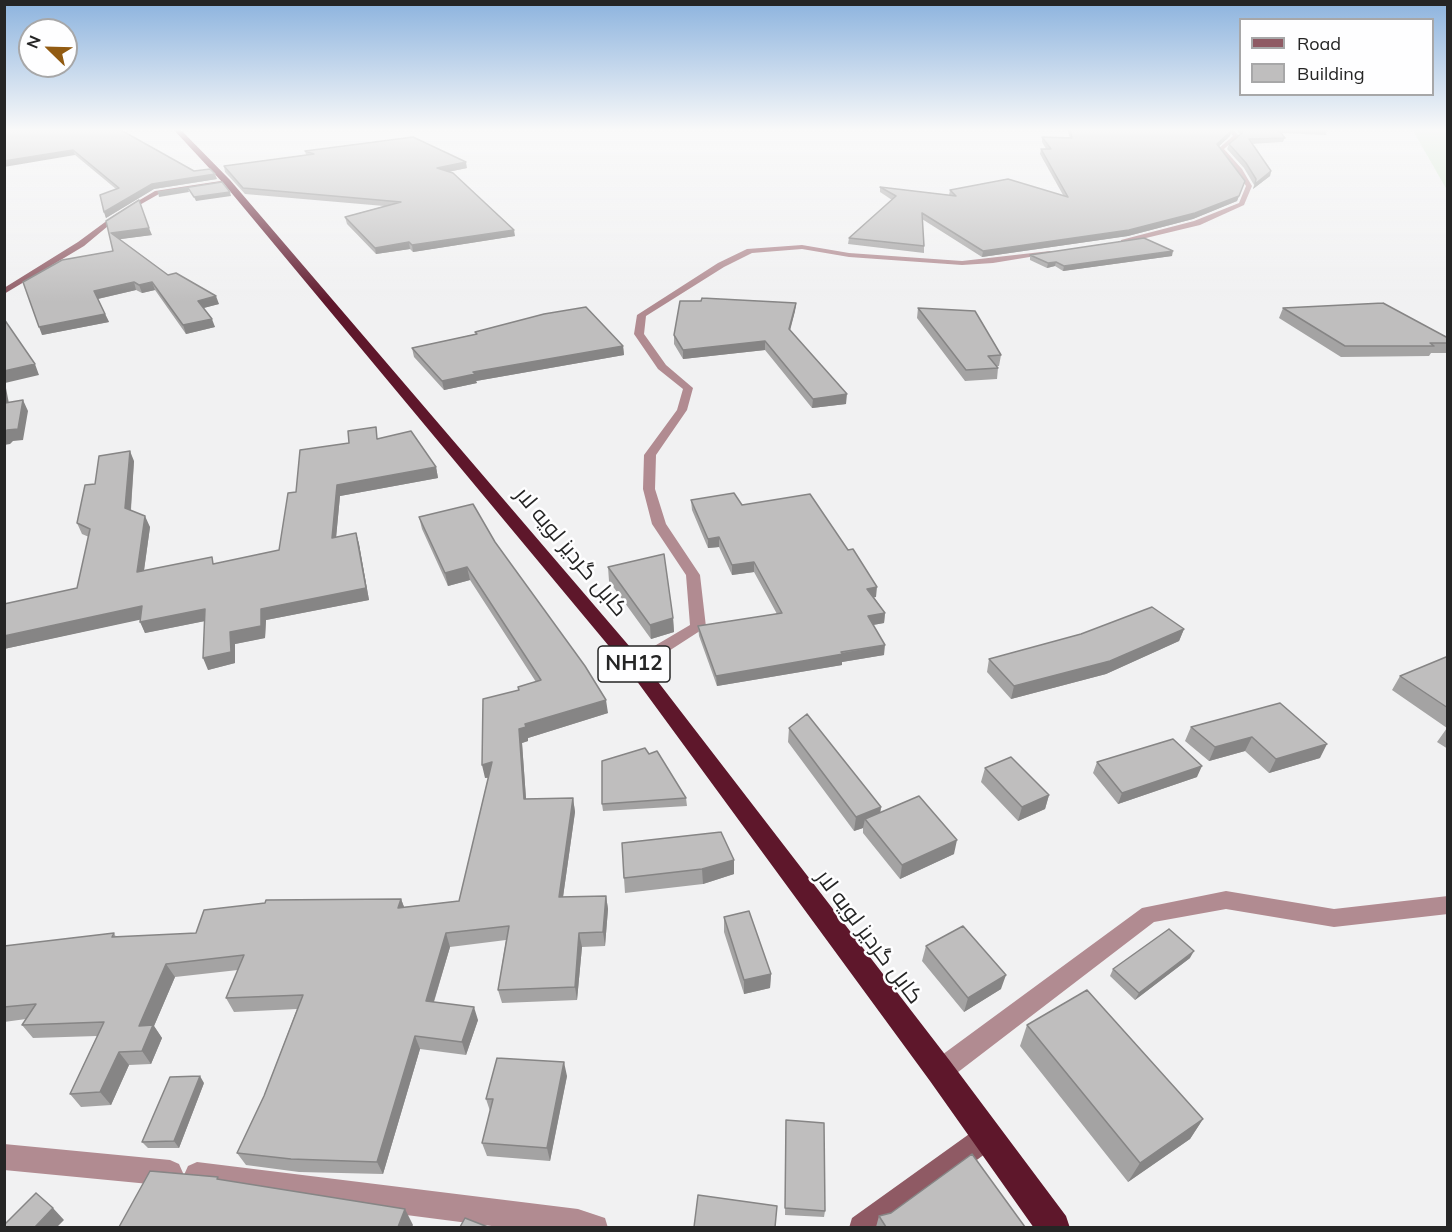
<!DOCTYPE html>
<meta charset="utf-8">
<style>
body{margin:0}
#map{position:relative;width:1452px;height:1232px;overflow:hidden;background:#f1f1f2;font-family:Mulish,sans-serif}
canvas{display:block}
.frame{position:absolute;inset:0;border:6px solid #252525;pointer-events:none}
.legend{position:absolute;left:1239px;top:18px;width:195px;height:78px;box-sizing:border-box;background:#fefeff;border:2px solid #a7a7a8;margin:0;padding:8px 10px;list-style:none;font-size:18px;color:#252525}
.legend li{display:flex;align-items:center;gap:12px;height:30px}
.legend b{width:30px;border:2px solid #a7a7a8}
.north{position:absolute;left:18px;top:18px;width:60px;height:60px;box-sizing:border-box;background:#fefeff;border:2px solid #a7a7a8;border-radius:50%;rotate:293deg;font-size:16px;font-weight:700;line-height:24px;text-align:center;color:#252525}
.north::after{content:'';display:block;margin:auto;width:21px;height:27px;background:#925b12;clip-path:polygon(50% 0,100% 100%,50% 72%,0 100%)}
</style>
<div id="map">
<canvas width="1452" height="1232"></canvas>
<div class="frame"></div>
<ul class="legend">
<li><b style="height:8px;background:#8f5a64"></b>Road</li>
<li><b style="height:16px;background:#bfbebe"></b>Building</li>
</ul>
<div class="north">N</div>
</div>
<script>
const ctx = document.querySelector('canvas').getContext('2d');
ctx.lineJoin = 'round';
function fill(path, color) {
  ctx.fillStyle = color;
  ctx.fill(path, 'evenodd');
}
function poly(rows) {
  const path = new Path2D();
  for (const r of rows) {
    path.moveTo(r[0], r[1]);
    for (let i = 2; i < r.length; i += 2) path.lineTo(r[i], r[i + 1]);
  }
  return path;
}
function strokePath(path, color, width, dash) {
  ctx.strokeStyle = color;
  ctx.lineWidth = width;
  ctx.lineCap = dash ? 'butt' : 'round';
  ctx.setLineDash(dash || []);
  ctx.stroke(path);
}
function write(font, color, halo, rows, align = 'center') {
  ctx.font = font + ' Mulish,Cairo,sans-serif';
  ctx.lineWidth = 5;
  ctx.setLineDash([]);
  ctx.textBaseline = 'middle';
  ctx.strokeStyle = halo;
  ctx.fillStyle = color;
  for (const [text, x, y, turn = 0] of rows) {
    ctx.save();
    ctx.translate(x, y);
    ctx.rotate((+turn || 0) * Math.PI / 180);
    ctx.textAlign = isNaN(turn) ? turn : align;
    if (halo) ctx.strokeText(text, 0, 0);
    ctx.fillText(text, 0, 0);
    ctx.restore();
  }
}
const green = poly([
 [1412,129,1447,129,1447,190]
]);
const street = poly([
 [1228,129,1233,129,1239,136,1224,149,1242,169,1252,186,1244,205,1200,225,1121,244,1121,240,1194,221,1239,203,1246,186,1237,171,1218,149,1233,136,1228,129],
 [802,245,849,253,962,261,1050,251,1054,253,993,263,962,265,849,257,802,249,752,253,724,267,646,316,644,334,666,365,693,388,687,410,656,455,655,489,666,524,700,575,706,627,641,669,629,669,627,665,629,661,690,625,686,575,652,524,643,489,644,455,677,410,683,389,658,369,634,334,637,315,718,263,747,249,802,245],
 [1226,891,1334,909,1448,896,1448,914,1334,927,1226,909,1154,922,949,1079,940,1083,931,1079,928,1071,931,1063,1142,908,1226,891],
 [4,1144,170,1160,179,1164,183,1173,179,1182,170,1186,4,1170,4,1144],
 [197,1162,578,1209,605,1218,608,1228,507,1228,197,1188,188,1184,184,1175,188,1166,197,1162]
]);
const secondary = poly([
 [227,180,229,183,159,194,120,216,84,246,4,294,4,288,78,242,116,214,155,191,227,180],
 [988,1123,997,1127,1001,1136,997,1145,885,1228,849,1228,852,1218,979,1127,988,1123]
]);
const highway = poly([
 [173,129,180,129,230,180,642,661,950,1061,1066,1216,1070,1228,1034,1228,930,1081,628,669,224,184,173,129]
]);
const wall = poly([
 [4,129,194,171,217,179,154,189,106,218,104,212,116,189,75,155],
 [1067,129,1231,129,1231,131,1230,136,1219,146,1243,186,1237,201,1193,219,1128,236,982,257,922,219,924,246,924,253,848,244,849,238,892,200,880,192,880,187,949,195,950,190,1063,195,1040,154,1041,149,1046,149,1042,142,1042,137,1070,138],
 [1236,129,1327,129,1326,135,1281,133,1285,138,1283,142,1252,144,1271,171,1270,176,1253,189,1254,185,1244,168,1227,149,1229,144,1240,134],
 [305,151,467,168,448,172,515,236,413,252,410,249,376,254,347,224,345,217,384,206,245,194,225,172,224,166,306,155],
 [106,221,152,235,120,239,168,275,219,304,203,308,215,327,186,334,155,290,142,293,136,290,98,299,109,322,42,335,113,251],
 [1030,255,1172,256,1063,271,1055,266,1047,268,1030,260],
 [796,303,795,311,790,331,846,404,812,408,765,350,683,359,674,344,674,335],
 [918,308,1001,355,999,366,996,366,998,368,997,379,965,381,917,318],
 [1283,308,1448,338,1448,353,1431,353,1429,356,1341,357,1279,318],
 [475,332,623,346,624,355,476,381,477,383,444,390,414,357,412,348,476,334],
 [378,439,436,467,438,478,340,496,336,537,356,533,359,544,369,600,266,620,265,638,235,644,235,663,208,670,205,621,145,633,140,619,4,649,77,588,89,537,82,534,77,523,95,484,134,461,131,510,150,527,144,571,215,564,279,550,296,492],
 [691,500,742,505,876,597,874,597,885,613,884,623,873,625,884,655,842,662,842,665,717,686,699,636,698,626,777,614,754,572,732,575,719,547,708,548,692,510],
 [419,517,495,542,608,713,528,738,528,741,522,743,526,799,573,798,575,812,563,897,606,896,608,909,605,946,582,947,577,1000,502,1003,498,990,506,940,450,947,434,1002,478,1020,466,1055,420,1049,383,1174,299,1172,246,1165,237,1153,264,1096,297,1009,234,1012,226,998,238,970,175,977,154,1026,162,1038,151,1064,129,1065,111,1105,81,1107,70,1094,97,1036,33,1038,22,1025,26,1019,4,1022,4,946,114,933,116,937,196,933,401,899,404,907,459,901,488,778,485,778,518,690,518,687,536,682,470,580,448,586,422,529],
 [608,567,673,618,674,632,651,639,609,581],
 [1184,629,1179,641,1106,674,1011,699,987,672,989,659],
 [1448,658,1448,749,1437,742,1447,728,1392,690,1400,676],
 [1280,703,1320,758,1269,773,1245,751,1209,761,1185,741,1191,727],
 [789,728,881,807,880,812,954,854,900,879,863,833,863,828,854,831,788,742],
 [1097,762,1197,777,1118,804,1093,773],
 [985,768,1049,795,1045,809,1018,821,981,782],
 [686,798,687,806,603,811,602,804],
 [734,860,734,874,703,884,625,893,624,878],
 [724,917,771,974,770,988,744,994,724,932],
 [926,946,1001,989,964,1012,922,961],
 [1190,958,1135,1000,1110,976,1113,969],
 [1027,1025,1203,1119,1190,1139,1128,1182,1020,1046],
 [567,1076,550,1161,487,1156,482,1143,490,1111,486,1099],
 [204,1083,179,1148,148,1148,142,1142],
 [786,1120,825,1211,824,1217,785,1215],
 [879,1216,1025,1227,876,1227]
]);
const shadedWall = poly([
 [1231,131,1230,136,1216,149,1217,144],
 [73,150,75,155,4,167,4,161],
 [466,162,467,168,438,174,437,168],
 [1271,171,1270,176,1253,189,1255,184],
 [215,174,217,179,154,189,106,218,104,212,152,184],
 [1245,181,1237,201,1193,219,1128,236,982,257,983,251],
 [188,188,189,192,159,197,158,192],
 [230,192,231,196,196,201,194,197],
 [149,228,152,235,114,240,111,233],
 [514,230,515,236,413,252,412,245],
 [409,242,410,249,376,254,375,248],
 [1173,251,1172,256,1063,271,1064,266],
 [1056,262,1055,266,1047,268,1048,263],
 [134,282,136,290,97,299,94,291],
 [152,282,155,290,142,293,139,285],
 [216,296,219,304,200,309,198,301],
 [796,303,795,311,788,337,789,329],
 [105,314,109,322,42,335,39,327],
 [212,319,215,327,186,334,183,325],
 [765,341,765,350,683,359,683,350],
 [623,346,624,355,476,381,477,383,444,390,442,381,473,372],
 [35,364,39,375,5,383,11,414,5,403,4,399,4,371],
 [847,394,846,404,812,408,813,399],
 [23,400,28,411,23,440,13,441,10,444,4,445,4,433],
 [130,451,134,461,130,519,125,508],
 [436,467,438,478,340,496,335,549,332,538,337,485],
 [145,516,150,527,142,584,137,572],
 [356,533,359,544,369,600,266,620,265,638,235,644,235,663,208,670,203,658,230,632],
 [719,537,719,547,708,548,708,539],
 [754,562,754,572,732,575,732,565],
 [467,567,470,580,448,586,445,573],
 [877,587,876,597,866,599,867,589],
 [142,606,148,618,4,649,4,636],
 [205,609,210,620,145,633,140,622],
 [885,613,884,623,867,626,868,616],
 [673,618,674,632,651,639,650,625],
 [1184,629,1179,641,1106,674,1011,699,1014,686],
 [885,645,884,655,842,662,842,665,717,686,716,676],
 [606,700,608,713,528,738,528,741,522,743,527,812,524,799,519,729,525,724],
 [1252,737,1245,751,1209,761,1215,747],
 [1327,744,1320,758,1269,773,1276,759],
 [492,762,495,776,485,778,482,765],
 [1202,766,1197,777,1118,804,1122,793],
 [1049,795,1045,809,1018,821,1022,807],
 [573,798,575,812,561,911,559,897],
 [881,807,879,822,865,819,863,828,854,831,856,817],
 [957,840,954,854,900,879,902,865],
 [734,860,734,874,703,884,702,869],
 [606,896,608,909,605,946,603,932],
 [401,899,406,912,398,908],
 [446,933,450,947,430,1014,426,1001],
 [579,933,582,947,577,1000,575,987],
 [1194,951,1190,958,1135,1000,1139,993],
 [166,964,175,977,154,1026,162,1038,151,1064,142,1051,139,1026],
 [771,974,770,988,744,994,744,980],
 [1006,975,1001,989,964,1012,968,998],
 [474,1007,478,1020,466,1055,462,1042],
 [415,1036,420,1049,383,1174,377,1162],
 [119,1052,129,1065,111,1105,100,1092],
 [564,1062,567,1076,550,1161,547,1148],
 [200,1076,204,1083,179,1148,174,1141],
 [1203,1119,1190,1139,1128,1182,1140,1163],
 [53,1208,64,1220,57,1227,35,1227],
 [405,1209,413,1225,412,1227,398,1227]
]);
const building = poly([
 [4,129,119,129,194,171,210,169,215,174,152,184,104,212,100,195,119,188,73,150,4,161,4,129],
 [1070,129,1231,129,1231,131,1217,144,1245,181,1239,196,1195,213,1129,230,983,251,922,213,924,246,849,238,896,196,880,187,956,196,950,190,1008,179,1068,197,1041,149,1051,149,1042,137,1072,138,1070,129],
 [1242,129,1278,129,1285,138,1249,139,1271,171,1255,184,1256,179,1246,163,1229,144,1242,133,1242,129],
 [413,137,466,162,437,168,453,173,514,230,412,245,409,242,375,248,345,217,401,202,243,188,224,166,314,154,305,151,413,137],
 [222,182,230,192,194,197,188,188,158,192,222,182],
 [139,200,149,228,111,233,168,275,176,273,216,296,198,301,212,319,183,325,152,282,139,285,134,282,94,291,105,314,39,327,23,282,62,260,113,251,106,221,139,200],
 [1144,238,1173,251,1064,266,1056,262,1048,263,1030,255,1144,238],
 [702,298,796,303,789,329,847,394,813,399,765,341,683,350,674,335,680,301,701,301,702,298],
 [1383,303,1448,338,1448,343,1430,343,1434,346,1345,346,1283,308,1383,303],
 [586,307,623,346,473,372,475,374,442,381,412,348,477,334,475,332,544,314,586,307],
 [918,308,975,311,1001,355,988,356,998,368,966,370,918,308],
 [4,319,35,364,4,371,4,319],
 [4,399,5,403,23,400,18,429,7,430,4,433,4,399],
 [376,427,377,439,411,431,436,467,337,485,332,538,356,533,366,588,261,609,261,626,230,632,231,652,203,658,205,609,140,622,142,606,4,636,4,604,77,588,90,529,77,523,85,485,95,484,99,456,130,451,125,508,145,516,137,572,212,557,213,564,279,550,288,493,296,492,300,450,349,443,348,431,376,427],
 [734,493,742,505,810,494,848,550,853,549,877,587,867,589,885,613,868,616,885,645,841,652,843,654,716,676,698,626,782,613,754,562,732,565,719,537,708,539,691,500,734,493],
 [473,504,495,542,585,666,606,700,525,724,526,727,519,729,524,799,573,798,559,897,606,896,603,932,579,933,575,987,498,990,509,926,446,933,426,1001,474,1007,462,1042,415,1036,377,1162,291,1159,237,1153,264,1096,303,995,226,998,244,955,166,964,139,1026,153,1025,142,1051,119,1052,100,1092,70,1094,104,1022,22,1025,36,1004,4,1007,4,946,114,933,112,937,196,933,204,910,265,903,266,900,401,899,398,908,459,901,492,762,482,765,483,699,519,690,518,687,541,680,467,567,445,573,419,517,473,504],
 [664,554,673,618,650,625,608,567,664,554],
 [1152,607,1184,629,1110,661,1014,686,989,659,1081,634,1152,607],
 [1446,657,1448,658,1448,708,1400,676,1446,657],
 [1280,703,1327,744,1276,759,1252,737,1215,747,1191,727,1280,703],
 [807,714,881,807,856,817,789,728,807,714],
 [1173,739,1202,766,1122,793,1097,762,1173,739],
 [645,748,649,754,657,751,686,798,602,804,602,761,645,748],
 [1011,757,1049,795,1022,807,985,768,1011,757],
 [919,796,957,840,902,865,865,819,919,796],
 [721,832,734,860,702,869,624,878,622,843,721,832],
 [749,911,771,974,744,980,724,917,749,911],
 [963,926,1006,975,968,998,926,946,963,926],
 [1169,929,1194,951,1139,993,1113,969,1169,929],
 [1087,990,1203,1119,1140,1163,1027,1025,1087,990],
 [497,1058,564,1062,547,1148,482,1143,493,1099,486,1099,497,1058],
 [200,1076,174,1141,142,1142,170,1077,200,1076],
 [786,1120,824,1123,825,1211,785,1208,786,1120],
 [972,1154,1025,1227,886,1227,879,1216,891,1213,972,1154],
 [150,1171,218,1177,217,1179,405,1209,398,1227,119,1227,150,1171],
 [36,1193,53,1208,35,1227,4,1227,4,1225,36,1193],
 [698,1195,777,1206,775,1227,694,1227,698,1195],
 [465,1218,488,1227,460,1227,465,1218]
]);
const shields = [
 [634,664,72]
];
const shieldNames = [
 ["NH12",634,664]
];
const streetNames = [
 ["کابل گردیز لویه لار",571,552,50],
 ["کابل گردیز لویه لار",869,937,53]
];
fill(green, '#d1e8cd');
fill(street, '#b18b91');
fill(secondary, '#8f5a64');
fill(highway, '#5e172b');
fill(wall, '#a4a3a3');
fill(shadedWall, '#868585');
fill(building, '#bfbebe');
strokePath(building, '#868585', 1.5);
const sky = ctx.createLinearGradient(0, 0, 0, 302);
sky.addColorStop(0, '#8cb3de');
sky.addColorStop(0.43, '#f9f9f9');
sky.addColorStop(1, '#f9f9f900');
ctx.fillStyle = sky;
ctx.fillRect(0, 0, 1452, 302);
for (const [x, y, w] of shields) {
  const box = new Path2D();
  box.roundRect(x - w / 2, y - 18, w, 36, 4.5);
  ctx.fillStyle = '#fefeff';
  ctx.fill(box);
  strokePath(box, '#252525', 1.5);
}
write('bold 21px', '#252525', null, shieldNames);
write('22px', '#252525', '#fefeff', streetNames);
</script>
